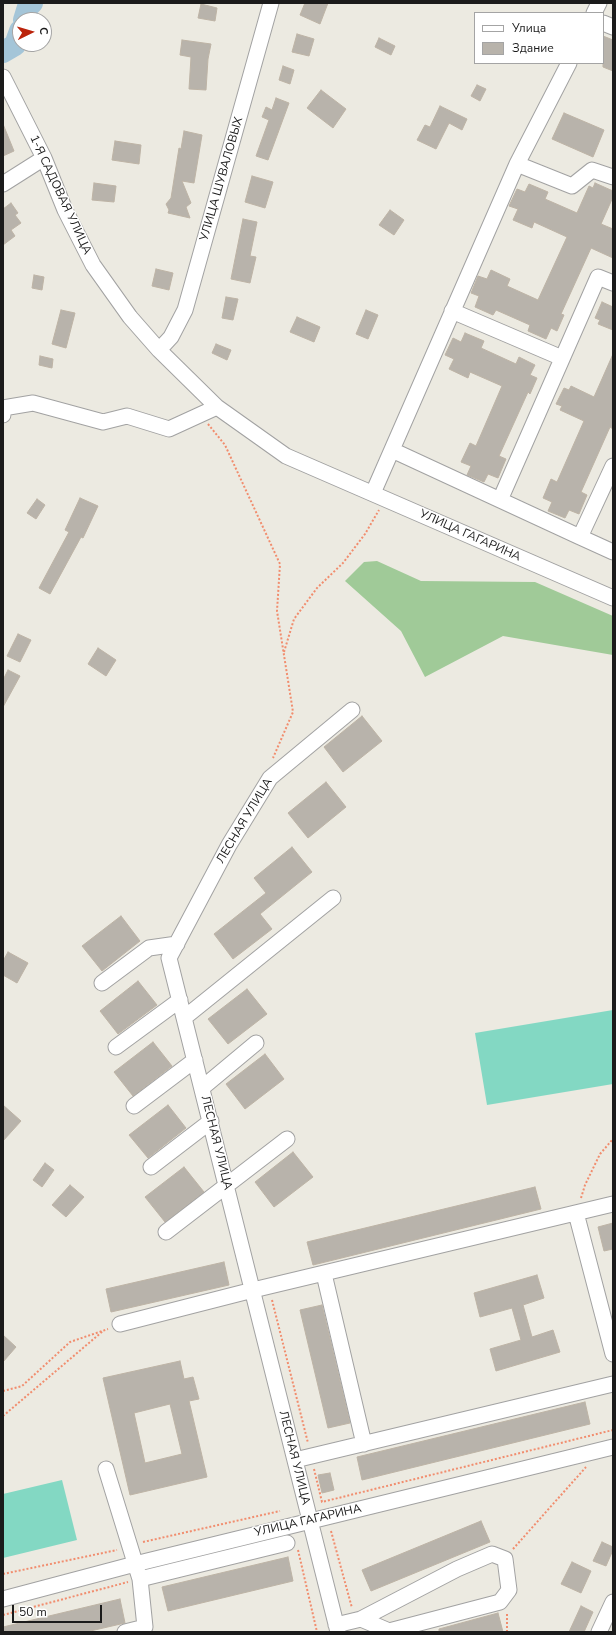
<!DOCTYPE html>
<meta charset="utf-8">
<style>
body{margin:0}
#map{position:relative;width:616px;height:1635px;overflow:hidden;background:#eceae1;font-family:"Nunito Sans",sans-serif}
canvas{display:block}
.frame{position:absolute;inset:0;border:4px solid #1b1b1b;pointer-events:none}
.legend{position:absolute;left:474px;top:12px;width:130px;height:52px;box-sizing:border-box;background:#fff;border:1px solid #a4a4a4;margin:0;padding:5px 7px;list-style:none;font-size:12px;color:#1b1b1b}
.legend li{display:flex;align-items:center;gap:8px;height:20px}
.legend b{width:20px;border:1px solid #a4a4a4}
.north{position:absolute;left:12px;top:12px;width:40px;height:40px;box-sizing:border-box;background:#fff;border:1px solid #a4a4a4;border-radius:50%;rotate:85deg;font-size:11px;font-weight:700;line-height:16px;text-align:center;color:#1b1b1b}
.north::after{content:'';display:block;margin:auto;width:14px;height:18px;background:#bb240c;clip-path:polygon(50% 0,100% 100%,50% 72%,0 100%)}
.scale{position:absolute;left:12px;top:1605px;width:90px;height:18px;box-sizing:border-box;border:2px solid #1b1b1b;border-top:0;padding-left:5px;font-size:12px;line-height:14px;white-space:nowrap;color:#1b1b1b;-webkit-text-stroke:3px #fff;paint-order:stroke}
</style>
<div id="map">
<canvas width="616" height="1635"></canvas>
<div class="frame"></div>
<ul class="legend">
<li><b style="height:5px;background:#fff"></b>Улица</li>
<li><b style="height:11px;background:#b8b3ab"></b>Здание</li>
</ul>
<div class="north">С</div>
<div class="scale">50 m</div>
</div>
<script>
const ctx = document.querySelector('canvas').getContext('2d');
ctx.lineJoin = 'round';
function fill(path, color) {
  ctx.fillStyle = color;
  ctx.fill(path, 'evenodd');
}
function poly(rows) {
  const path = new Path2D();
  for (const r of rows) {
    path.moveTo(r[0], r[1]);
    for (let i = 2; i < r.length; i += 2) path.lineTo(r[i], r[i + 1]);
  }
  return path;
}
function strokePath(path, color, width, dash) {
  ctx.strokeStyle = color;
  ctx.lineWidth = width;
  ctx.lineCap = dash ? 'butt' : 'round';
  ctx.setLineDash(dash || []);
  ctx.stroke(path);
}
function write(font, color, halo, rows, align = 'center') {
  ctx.font = font + ' "Nunito Sans",sans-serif';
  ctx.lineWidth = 3;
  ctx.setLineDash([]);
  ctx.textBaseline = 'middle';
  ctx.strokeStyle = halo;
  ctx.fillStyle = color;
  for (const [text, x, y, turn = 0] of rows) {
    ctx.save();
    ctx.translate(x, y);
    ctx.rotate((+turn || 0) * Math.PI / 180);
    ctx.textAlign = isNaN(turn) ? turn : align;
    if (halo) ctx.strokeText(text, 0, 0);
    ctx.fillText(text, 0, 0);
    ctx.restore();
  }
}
const forest = poly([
 [377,561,421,581,535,582,613,616,613,655,503,636,425,677,401,631,345,581,364,562]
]);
const pitch = poly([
 [613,1010,613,1084,487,1105,475,1033],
 [62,1480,77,1540,3,1558,3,1494]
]);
const river = poly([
 [24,20,28,7,32,3],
 [3,52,15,45,20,31]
]);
const building = poly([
 [305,3,328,3,320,24,300,15,305,3],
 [201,4,217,8,215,21,198,18,201,4],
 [297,34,314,39,309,56,292,52,297,34],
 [603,36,613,40,613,71,603,67,603,36],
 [379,38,395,46,391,55,375,47,379,38],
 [182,40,211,44,208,59,206,90,189,89,191,57,180,55,182,40],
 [283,66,294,70,290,84,279,80,283,66],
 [477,85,486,89,480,101,471,96,477,85],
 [321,90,346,109,333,128,307,108,321,90],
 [276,98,289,103,268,160,256,156,269,120,262,117,266,107,272,110,276,98],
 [440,106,467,119,462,130,449,123,436,149,417,140,425,125,430,127,440,106],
 [564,113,604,130,593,157,552,139,564,113],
 [3,124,14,151,3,156,3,124],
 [184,131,202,135,194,183,182,181,191,203,186,207,190,218,168,213,169,210,166,204,171,198,179,148,181,149,184,131],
 [115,141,141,145,139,164,112,160,115,141],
 [252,176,273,182,265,208,245,202,252,176],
 [94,183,116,186,114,202,92,200,94,183],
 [595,183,613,191,613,197,601,224,613,229,613,258,591,248,561,314,564,315,557,331,551,328,546,339,528,331,530,325,496,310,493,315,475,307,479,296,471,293,478,276,487,279,491,270,510,279,507,286,538,300,567,237,534,222,532,228,513,220,518,209,509,206,517,189,525,192,529,184,548,192,545,199,577,213,589,186,593,188,595,183],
 [11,203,18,213,15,215,21,223,11,230,15,236,3,245,3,209,11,203],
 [390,210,404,220,394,235,379,225,390,210],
 [243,219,257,222,250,256,256,257,250,283,231,279,243,219],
 [156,269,173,273,169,290,152,286,156,269],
 [34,275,44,277,42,290,32,288,34,275],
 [226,297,238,299,233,320,222,318,226,297],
 [602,302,613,307,613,330,598,324,600,320,595,318,602,302],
 [61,310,75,313,66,348,52,344,61,310],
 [366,310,378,315,368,339,356,334,366,310],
 [297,317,320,327,314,342,290,332,297,317],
 [465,333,484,341,481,348,516,364,519,357,535,365,530,375,537,378,530,394,528,392,499,456,506,459,498,478,488,474,484,482,467,475,471,466,461,462,470,443,476,446,502,386,470,372,468,378,449,369,454,359,445,355,453,338,461,342,465,333],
 [216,344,231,350,227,360,212,353,216,344],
 [613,354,613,429,610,427,581,492,587,495,579,514,569,510,565,518,548,511,552,502,543,498,551,479,557,482,584,421,560,410,562,406,556,404,564,388,569,390,571,386,594,397,613,354],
 [40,356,53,359,52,368,39,365,40,356],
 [80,498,98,506,83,538,81,537,50,594,39,588,69,532,65,530,80,498],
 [37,499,45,505,36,519,27,513,37,499],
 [18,634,31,640,20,662,7,656,18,634],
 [98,648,116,660,106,676,88,664,98,648],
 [8,670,20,676,3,707,3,680,8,670],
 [362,716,382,741,343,772,324,747,362,716],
 [326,782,346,807,308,838,288,813,326,782],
 [292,847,312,872,260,914,272,929,233,959,214,934,266,893,254,878,292,847],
 [121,916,140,941,102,971,82,946,121,916],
 [8,952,28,963,17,983,3,975,3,961,8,952],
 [138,981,157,1005,118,1034,100,1011,138,981],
 [247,989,267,1014,228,1044,208,1019,247,989],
 [153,1042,172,1066,133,1096,114,1072,153,1042],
 [265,1054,284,1079,245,1109,226,1084,265,1054],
 [3,1105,21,1121,3,1141,3,1105],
 [168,1105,186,1128,148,1158,129,1135,168,1105],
 [293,1152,313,1177,274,1207,255,1182,293,1152],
 [45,1163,54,1170,42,1187,33,1180,45,1163],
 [184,1167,204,1192,165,1222,145,1197,184,1167],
 [70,1185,84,1197,66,1217,52,1205,70,1185],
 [535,1187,541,1209,313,1265,307,1242,535,1187],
 [613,1223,613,1249,604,1251,598,1227,613,1223],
 [224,1262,229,1285,111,1312,106,1289,224,1262],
 [537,1275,544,1298,523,1305,532,1337,553,1330,560,1352,496,1371,490,1349,521,1340,512,1308,480,1317,474,1293,537,1275],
 [322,1305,350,1423,328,1428,300,1310,322,1305],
 [3,1335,16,1347,3,1362,3,1335],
 [180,1361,184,1379,193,1377,199,1399,189,1401,207,1477,130,1495,103,1378,180,1361],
 [170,1404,182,1454,145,1463,134,1413,170,1404],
 [585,1402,590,1424,362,1480,357,1457,585,1402],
 [330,1473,334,1490,322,1493,318,1475,330,1473],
 [481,1521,490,1542,371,1591,362,1570,481,1521],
 [602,1542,613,1547,613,1550,606,1566,593,1561,602,1542],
 [288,1557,293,1581,168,1611,162,1587,288,1557],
 [572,1562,591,1571,581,1593,561,1584,572,1562],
 [120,1599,125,1623,86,1632,3,1632,3,1627,120,1599],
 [581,1606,593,1612,584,1632,569,1632,581,1606],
 [498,1613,503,1632,439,1632,439,1629,498,1613]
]);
const path = poly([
 [208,424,225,445,280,564,277,611,293,712,273,758],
 [284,652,294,619,317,588,343,563,365,534,379,510],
 [581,1198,585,1185,600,1154,613,1139],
 [272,1300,308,1443],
 [3,1391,22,1386,70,1342,108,1329],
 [3,1416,103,1331],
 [314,1469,322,1502,613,1430],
 [331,1531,352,1608],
 [143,1542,280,1511],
 [513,1549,586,1467],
 [298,1550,317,1632],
 [3,1574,117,1550],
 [3,1615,128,1582],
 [507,1632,507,1612]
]);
const minor = poly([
 [594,13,599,3],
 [603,23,613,27],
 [3,77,44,158,65,210,93,265,130,317,159,350,217,407,286,456,613,598],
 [517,164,572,186,592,170,613,177],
 [3,184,44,158],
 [452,311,562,358],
 [159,350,171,337,185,310,271,3],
 [3,415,3,408,33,403,103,422,127,416,169,429,217,407],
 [392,450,580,537,613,466],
 [373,493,517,164,569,63],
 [500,500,598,277,613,283],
 [580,537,613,552],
 [102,983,149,948,177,944],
 [184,1018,333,898],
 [116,1047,180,1000],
 [202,1088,256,1043],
 [134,1106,195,1060],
 [151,1167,211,1121],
 [576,1213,613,1354],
 [166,1232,287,1139],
 [324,1274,364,1444],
 [120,1324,253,1290,613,1204],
 [295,1460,613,1384],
 [106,1469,140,1579,145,1627,125,1632],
 [140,1579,287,1543],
 [3,1599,135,1564,613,1447],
 [336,1625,361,1619,389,1631,500,1602,509,1590,505,1559,492,1554,457,1569,361,1619],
 [338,1632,169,958,229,845,270,778,352,710],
 [599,1632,613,1602]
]);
const streetNames = [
 ["УЛИЦА ШУВАЛОВЫХ",222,179,-74],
 ["1-Я САДОВАЯ УЛИЦА",60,195,65],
 ["УЛИЦА ГАГАРИНА",470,536,24],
 ["ЛЕСНАЯ УЛИЦА",245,821,-59],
 ["ЛЕСНАЯ УЛИЦА",216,1143,76],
 ["ЛЕСНАЯ УЛИЦА",294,1458,76],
 ["УЛИЦА ГАГАРИНА",308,1521,-13]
];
fill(forest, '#a0ca98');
fill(pitch, '#83d8c3');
strokePath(river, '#a4c5d8', 22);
fill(building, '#b8b3ab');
strokePath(building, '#bdb3a5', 1);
strokePath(minor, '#a2a2a2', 17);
strokePath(path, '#f18d6e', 2, [2, 2]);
strokePath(minor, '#fff', 15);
write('12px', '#1b1b1b', '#fff', streetNames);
</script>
